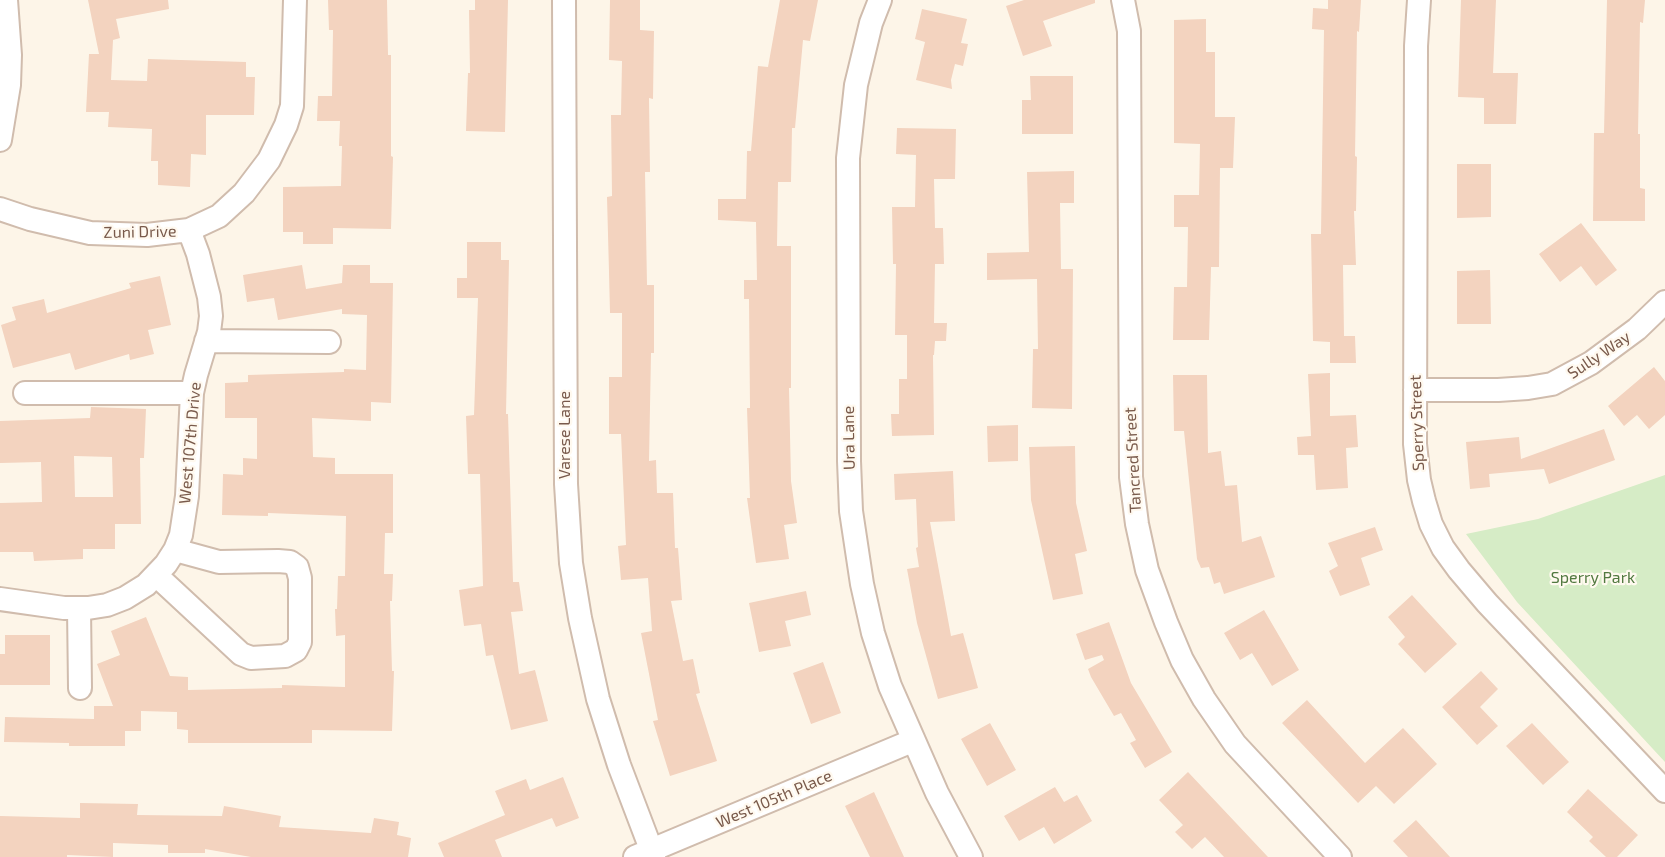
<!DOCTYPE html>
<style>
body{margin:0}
canvas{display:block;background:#fdf5e8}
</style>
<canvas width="1665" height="857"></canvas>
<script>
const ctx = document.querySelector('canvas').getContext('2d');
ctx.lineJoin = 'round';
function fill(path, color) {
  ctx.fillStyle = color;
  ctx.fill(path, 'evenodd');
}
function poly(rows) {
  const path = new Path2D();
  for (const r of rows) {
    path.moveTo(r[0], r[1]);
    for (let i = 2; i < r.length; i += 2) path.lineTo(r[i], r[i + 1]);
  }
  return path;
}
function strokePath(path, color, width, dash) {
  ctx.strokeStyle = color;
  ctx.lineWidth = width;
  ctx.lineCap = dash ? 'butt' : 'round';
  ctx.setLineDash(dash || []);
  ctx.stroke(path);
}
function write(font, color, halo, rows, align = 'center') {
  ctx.font = font + ' "Exo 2",sans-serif';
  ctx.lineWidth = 4.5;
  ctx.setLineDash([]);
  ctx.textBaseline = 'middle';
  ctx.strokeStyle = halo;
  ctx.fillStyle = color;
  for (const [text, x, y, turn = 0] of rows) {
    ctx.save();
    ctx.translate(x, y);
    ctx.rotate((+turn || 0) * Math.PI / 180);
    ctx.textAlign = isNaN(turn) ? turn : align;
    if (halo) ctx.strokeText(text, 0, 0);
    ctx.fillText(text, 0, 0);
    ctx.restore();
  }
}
const green = poly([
 [1665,475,1665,762,1517,602,1466,534,1538,519]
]);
const building = poly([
 [88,0,168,0,169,9,116,19,120,38,113,40,111,80,147,81,148,59,246,62,246,77,255,77,254,115,206,115,206,155,191,154,190,187,158,185,158,161,151,161,152,129,108,127,109,112,86,112,89,54,99,54],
 [328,0,387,0,388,55,391,55,391,156,393,157,391,229,333,228,333,244,303,244,303,232,283,232,283,187,341,186,342,146,339,146,340,121,317,121,318,96,332,96,333,30,329,30],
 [475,0,508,0,505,132,466,131,468,73,470,73,469,10,475,10],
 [610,0,640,0,640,30,654,31,653,99,649,98,650,172,645,172,647,285,654,285,654,353,651,353,649,461,656,460,657,493,673,493,675,548,678,548,682,600,671,601,683,661,693,659,700,693,696,694,717,761,670,776,653,721,658,720,641,633,652,631,648,578,621,580,618,546,626,545,621,434,609,434,609,377,622,377,622,313,610,313,609,272,607,197,612,196,611,115,621,115,622,61,609,60],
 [780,0,818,0,810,41,803,40,795,128,792,128,791,182,778,182,777,246,791,246,791,388,789,388,791,481,797,523,784,525,789,559,756,563,747,498,750,498,747,408,750,408,749,299,744,299,744,280,757,280,756,222,718,220,718,199,746,199,747,151,751,151,758,66,768,67],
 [1024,0,1095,0,1095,3,1043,21,1052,46,1023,56,1006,6],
 [1328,0,1361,0,1359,32,1357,31,1355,156,1357,157,1356,211,1354,211,1356,265,1343,265,1344,336,1355,336,1356,363,1330,363,1330,342,1313,341,1311,234,1321,234,1324,30,1312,29,1313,8,1328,9],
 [1461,0,1496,0,1493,73,1518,73,1516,124,1484,124,1484,98,1458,97],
 [1607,0,1645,0,1643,23,1640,22,1638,134,1640,134,1640,188,1645,189,1645,221,1593,221,1594,133,1604,133],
 [922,9,967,19,961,43,968,44,963,66,955,64,951,80,952,89,916,80,925,42,915,39],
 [1206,19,1206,52,1215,52,1215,117,1235,117,1233,168,1220,168,1219,267,1211,267,1209,340,1173,340,1174,287,1187,287,1188,227,1174,227,1174,195,1199,195,1200,144,1174,143,1174,20],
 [1030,76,1073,76,1073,134,1022,134,1022,100,1031,100],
 [897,128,956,129,955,179,934,179,935,228,943,228,944,264,935,264,934,323,947,323,946,341,935,341,934,355,933,355,934,435,892,436,891,414,899,414,899,379,907,379,907,335,895,335,896,264,893,264,892,207,915,207,916,155,896,154],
 [1457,164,1491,164,1491,217,1457,218],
 [1074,171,1074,203,1060,203,1061,269,1073,269,1072,409,1032,408,1033,349,1038,349,1037,279,987,280,987,253,1029,252,1027,172],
 [1581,223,1617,270,1596,286,1581,266,1560,282,1539,254],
 [467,242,501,242,501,260,509,260,506,414,508,414,513,582,519,582,523,611,511,612,519,674,535,670,548,721,511,730,493,655,486,656,481,624,464,626,459,590,483,586,480,474,468,474,466,416,474,415,478,298,457,298,457,278,467,278],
 [302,265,306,289,342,283,343,265,370,265,370,283,393,283,391,403,371,402,371,421,312,418,313,457,335,458,335,474,393,474,393,533,385,533,384,574,393,574,392,601,390,601,392,671,394,671,392,731,312,730,312,743,188,743,188,730,177,729,177,712,141,711,141,731,125,731,125,746,69,746,69,743,4,742,5,717,94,719,94,706,113,706,97,664,120,655,111,631,146,617,170,676,188,677,188,690,282,688,282,685,345,687,345,635,336,636,335,609,337,609,338,576,345,576,346,516,268,513,268,516,222,515,223,474,243,475,243,458,257,459,257,418,225,418,225,383,248,382,248,375,344,372,344,369,366,370,367,315,342,314,342,309,278,320,274,298,247,302,243,275],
 [1490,270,1491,324,1457,324,1457,271],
 [160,276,171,325,148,330,154,354,130,360,129,354,75,370,70,353,13,368,1,325,16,320,12,307,44,299,47,313,131,288,129,283],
 [1654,367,1665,381,1665,415,1649,429,1637,415,1624,426,1608,406],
 [1330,373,1330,416,1356,415,1358,447,1346,448,1348,488,1316,490,1314,455,1298,455,1297,437,1311,436,1308,374],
 [1173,375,1207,375,1208,453,1221,451,1225,486,1237,485,1242,542,1261,536,1275,577,1224,594,1220,582,1214,584,1209,567,1201,568,1197,559,1184,431,1174,431],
 [91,407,146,409,144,458,140,458,141,524,115,524,115,549,83,549,83,559,34,561,33,552,0,552,0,503,42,502,41,462,0,463,0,421,90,418],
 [74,456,112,457,113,497,75,497],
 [1018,425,1018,461,988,462,987,426],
 [1604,429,1615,460,1549,484,1544,469,1489,474,1490,487,1470,489,1466,442,1519,437,1521,459],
 [1075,446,1076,503,1087,551,1075,554,1083,594,1053,600,1031,500,1029,447],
 [953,471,955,521,930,522,951,636,963,633,978,688,938,699,917,623,907,569,919,567,916,548,918,547,916,499,895,500,894,474],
 [1375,527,1383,550,1361,558,1370,585,1340,596,1329,571,1338,566,1328,543],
 [806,591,811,615,785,621,791,646,759,652,749,603],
 [1412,595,1457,644,1425,673,1398,644,1405,637,1388,617],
 [1264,610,1299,670,1272,686,1252,653,1240,660,1224,633],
 [1109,622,1131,683,1172,752,1145,768,1130,743,1136,740,1121,713,1114,716,1091,677,1088,669,1104,660,1102,655,1085,660,1076,634],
 [5,635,50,635,50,685,0,685,0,654,5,654],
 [823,662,841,713,811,724,793,673],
 [1481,671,1498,689,1480,707,1498,726,1477,745,1442,707],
 [1307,700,1365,763,1403,728,1437,764,1394,804,1376,786,1358,803,1282,723],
 [990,723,1016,770,987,786,961,739],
 [1532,723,1569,762,1543,785,1506,746],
 [1188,772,1268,857,1224,857,1205,837,1192,849,1175,832,1183,825,1159,800],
 [563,777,579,818,556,827,552,818,495,840,502,857,444,857,438,843,505,815,495,791,526,779,530,790],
 [1055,787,1064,802,1077,795,1092,821,1054,844,1044,827,1019,841,1004,816],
 [1588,789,1638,835,1617,857,1606,857,1589,841,1593,837,1567,812],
 [874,792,904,857,870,857,845,806],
 [80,803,138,804,137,815,222,816,224,806,281,816,279,827,371,833,374,818,399,822,397,835,411,838,408,857,251,857,205,849,205,853,168,853,168,845,113,843,113,857,67,855,67,857,0,857,0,816,80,818],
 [1416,820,1450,857,1408,857,1393,841]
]);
const minor = poly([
 [564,0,566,484,571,563,580,618,598,699,619,765,654,857],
 [880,0,871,23,856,85,848,158,849,461,851,511,862,584,873,633,890,686,937,793,971,857],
 [1123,0,1129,31,1131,477,1137,524,1147,570,1166,622,1182,660,1204,699,1235,744,1340,857],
 [1419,0,1416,46,1415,444,1419,480,1424,501,1431,524,1443,548,1459,570,1487,603,1665,791],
 [0,140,9,85,10,55,6,0],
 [0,209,30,219,90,233,147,235,189,230,219,216,244,193,269,160,286,125,292,106,295,0],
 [206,341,329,342],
 [1415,390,1498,390,1528,388,1552,384,1591,363,1637,329,1665,302],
 [25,393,192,393],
 [156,575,241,654,251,658,285,656,296,650,300,642,300,578,297,567,290,562,278,561,219,562,175,550],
 [0,599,64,608,88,608,107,605,125,598,146,585,166,564,175,550,181,535,187,496,192,393,196,375,209,332,211,316,209,297,198,254,189,230],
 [79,608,80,688],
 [635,857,912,741]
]);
const streetNames = [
 ["Zuni Drive",140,232,-1],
 ["Sully Way",1599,355,-34],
 ["Sperry Street",1417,423,-92],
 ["Varese Lane",565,435,-90],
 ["Ura Lane",849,438,-91],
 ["West 107th Drive",190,443,-85],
 ["Tancred Street",1133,460,-93],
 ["West 105th Place",774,799,-23]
];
const parkNames = [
 ["Sperry Park",1593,578]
];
fill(green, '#d6ecc6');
fill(building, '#f3d3bf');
strokePath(minor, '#d0bcad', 26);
strokePath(minor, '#fff', 22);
write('16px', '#795a4b', '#fff9ef', streetNames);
write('16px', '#527940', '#fff9ef', parkNames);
</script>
